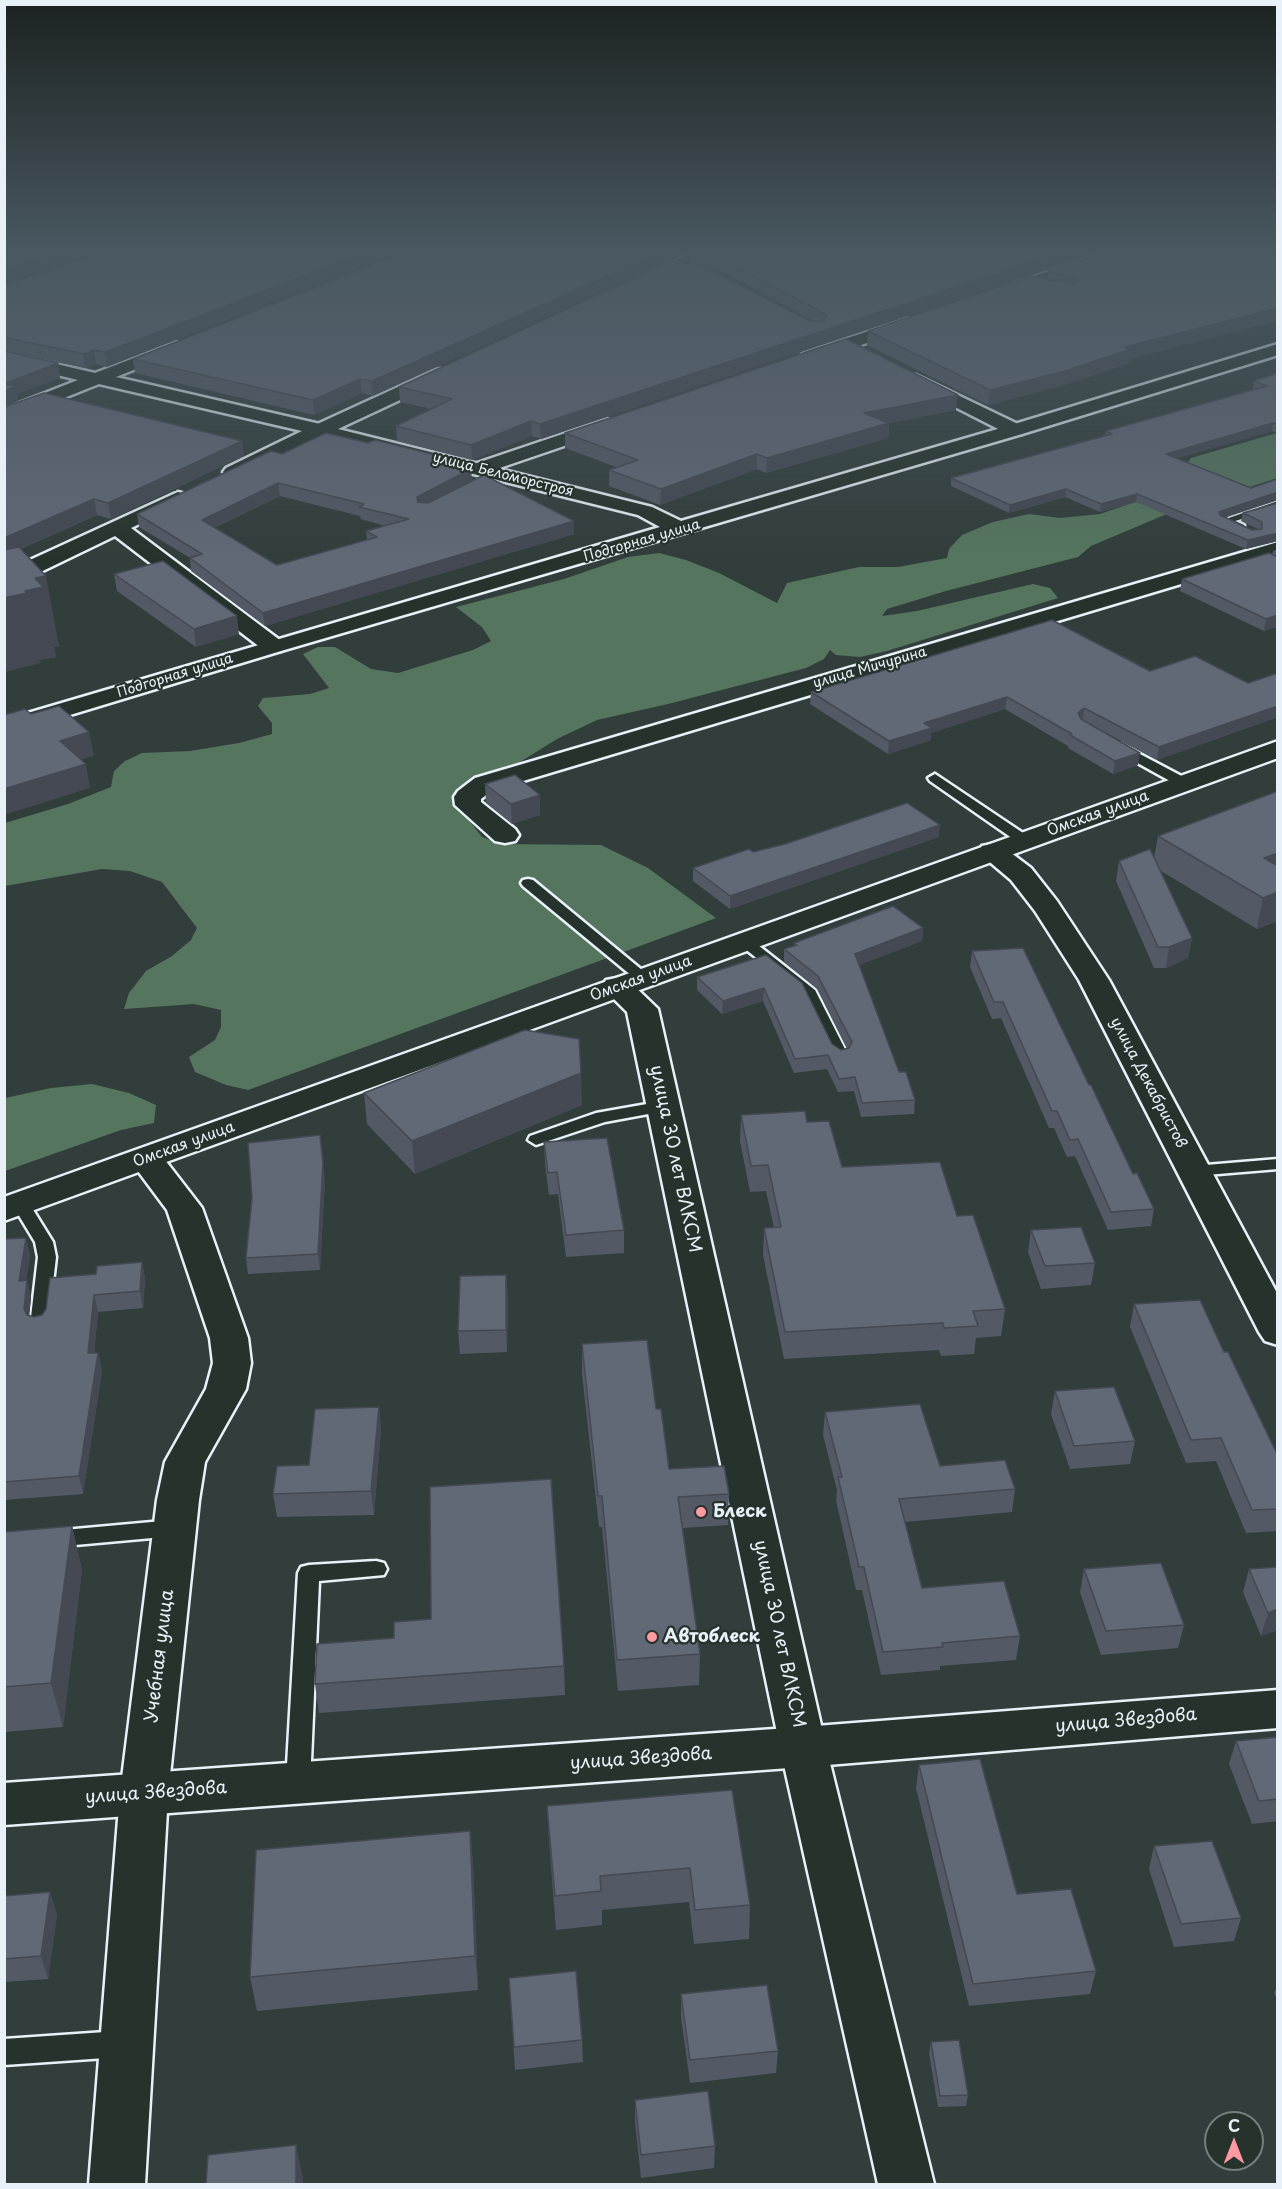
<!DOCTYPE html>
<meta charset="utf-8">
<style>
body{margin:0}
#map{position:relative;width:1282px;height:2189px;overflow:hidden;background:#323e3c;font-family:"Playpen Sans",sans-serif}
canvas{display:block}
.frame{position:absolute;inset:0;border:6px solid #e8f1f8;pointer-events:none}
.north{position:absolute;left:1204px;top:2111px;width:60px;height:60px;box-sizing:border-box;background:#26332d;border:2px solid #747f7e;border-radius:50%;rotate:0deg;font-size:16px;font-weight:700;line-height:24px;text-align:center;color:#e8f1f8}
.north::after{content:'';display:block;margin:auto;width:21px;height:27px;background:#ff9aa2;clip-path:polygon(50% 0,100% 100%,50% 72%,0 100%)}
</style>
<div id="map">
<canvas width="1282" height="2189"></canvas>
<div class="frame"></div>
<div class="north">С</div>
</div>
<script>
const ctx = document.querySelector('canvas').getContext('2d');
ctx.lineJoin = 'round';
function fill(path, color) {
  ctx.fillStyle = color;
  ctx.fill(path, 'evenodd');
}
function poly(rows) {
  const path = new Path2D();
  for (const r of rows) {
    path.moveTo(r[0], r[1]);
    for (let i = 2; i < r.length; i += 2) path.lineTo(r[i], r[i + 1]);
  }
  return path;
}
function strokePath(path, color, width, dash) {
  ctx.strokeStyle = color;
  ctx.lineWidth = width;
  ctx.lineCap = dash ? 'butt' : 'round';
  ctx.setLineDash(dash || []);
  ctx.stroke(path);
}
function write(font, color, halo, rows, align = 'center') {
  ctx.font = font + ' "Playpen Sans",sans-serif';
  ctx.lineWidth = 4.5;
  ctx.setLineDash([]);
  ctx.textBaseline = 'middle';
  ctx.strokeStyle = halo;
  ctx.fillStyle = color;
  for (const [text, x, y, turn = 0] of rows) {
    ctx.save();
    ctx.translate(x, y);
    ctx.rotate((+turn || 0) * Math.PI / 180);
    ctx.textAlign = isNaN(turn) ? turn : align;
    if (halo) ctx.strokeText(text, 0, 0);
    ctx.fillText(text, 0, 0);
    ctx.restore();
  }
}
const green = poly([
 [1277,433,1277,478,1169,513,1091,546,1078,557,946,591,887,609,882,616,917,611,1033,584,1050,588,1058,598,887,651,860,657,836,655,830,650,824,659,806,668,668,704,597,720,557,739,512,767,457,788,457,805,482,837,501,844,601,845,648,868,716,918,248,1090,226,1085,195,1072,189,1057,215,1040,221,1027,221,1010,194,1004,124,1009,129,993,146,971,172,956,191,940,197,928,162,882,130,871,102,869,5,886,5,823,68,804,111,787,114,771,125,761,142,753,190,751,239,743,272,734,272,723,258,706,263,698,310,694,329,688,303,654,318,647,335,647,371,669,398,673,473,650,491,641,482,627,456,607,564,579,628,557,659,553,686,560,719,573,777,603,787,583,859,567,898,567,947,558,949,549,962,535,993,522,1029,514,1060,518,1100,514,1147,498,1180,473,1191,458],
 [92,1084,129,1093,156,1105,154,1123,121,1130,5,1171,5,1098,51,1088]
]);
const service = poly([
 [1278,501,1278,508,1235,521,1244,525,1244,529,1236,529,1220,521,1278,501],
 [1121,744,1189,780,1191,783,1184,787,1179,786,1116,751,1115,748,1121,744],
 [935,774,1029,837,1029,843,1019,843,930,781,928,778,935,774],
 [528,879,533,880,648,975,651,978,648,981,638,981,523,886,521,883,523,880,528,879],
 [744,937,749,938,815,990,849,1057,847,1060,841,1062,833,1057,803,995,739,944,737,941,739,938,744,937],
 [664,1101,670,1102,672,1106,670,1110,605,1122,536,1145,528,1140,530,1136,596,1113,664,1101],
 [1278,1159,1278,1169,1194,1176,1185,1171,1194,1166,1278,1159],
 [21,1198,27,1200,53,1242,56,1257,48,1326,46,1331,39,1333,32,1331,30,1326,38,1257,35,1242,12,1204,21,1198],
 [174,1520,181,1522,185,1528,181,1534,174,1536,53,1547,46,1545,42,1539,46,1533,53,1531,174,1520],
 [376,1561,384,1563,387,1569,384,1575,319,1581,310,1783,306,1790,298,1793,290,1790,286,1783,298,1573,301,1567,309,1565,376,1561],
 [120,2031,129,2035,133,2044,129,2053,120,2057,4,2065,4,2039,120,2031]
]);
const minor = poly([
 [1105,252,1127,252,1124,255,1006,296,1000,298,992,293,994,290,1105,252],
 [909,318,917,323,915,327,816,360,810,361,801,356,804,352,909,318],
 [175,342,181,343,184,347,181,351,116,377,320,424,330,430,327,434,233,478,226,476,223,472,226,468,302,431,99,384,4,422,4,409,78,380,4,362,4,352,95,373,175,342],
 [916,375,1022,426,1025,430,1022,434,1008,434,910,384,907,380,910,376,916,375],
 [607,419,614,421,617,425,614,429,485,473,471,473,468,469,471,465,607,419],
 [178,492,185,494,188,498,185,502,131,528,281,641,285,646,281,651,265,651,115,536,22,581,14,583,4,578,6,571,178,492],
 [1278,542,1278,555,493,790,481,799,481,802,515,829,519,835,515,841,505,843,495,841,455,805,454,797,458,791,475,778,1278,542],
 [617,978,628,980,658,1009,826,1747,934,2184,878,2184,780,1747,627,1012,602,987,606,980,617,978],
 [146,1148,158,1151,202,1208,248,1338,251,1363,246,1389,205,1462,199,1500,168,1794,145,2184,89,2184,120,1794,157,1500,165,1462,206,1389,213,1363,210,1338,167,1210,129,1159,134,1151,146,1148]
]);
const tertiary = poly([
 [693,252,713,252,647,286,635,286,633,283,693,252],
 [1278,344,1278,355,1022,434,281,651,4,735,4,720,660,527,638,515,313,434,310,430,313,426,435,370,441,369,450,374,447,378,338,429,652,507,681,521,1008,426,1278,344],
 [992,844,1002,846,1031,868,1057,901,1109,980,1278,1295,1278,1345,1265,1341,1259,1332,1079,980,1035,911,1011,880,978,852,982,846,992,844],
 [1278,1690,1278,1728,803,1767,4,1825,4,1783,803,1727,1278,1690]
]);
const secondary = poly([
 [1278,741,1278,758,4,1221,4,1197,1278,741]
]);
const wall = poly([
 [105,252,107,367,96,364,85,368,4,351,4,285],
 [405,252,373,396,362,393,314,415,135,373,133,359],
 [691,252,996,257,984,252,1099,252,541,439,532,436,472,460,397,441,396,426,431,409,400,402,399,387,813,321,723,272,691,265],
 [1104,252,1130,359,1129,363,1064,385,988,405,867,345,868,331,1047,279,1048,271],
 [1278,373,1278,433,1272,431,1177,458,1251,488,1278,479,1278,500,1226,517,1252,530,1258,529,1241,521,1243,513,1278,503,1278,541,1246,549,1136,502,1100,512,1065,497,1009,513,951,486,951,478,1105,435,1106,431,1254,389,1253,389,1254,381],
 [4,407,242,441,244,456,111,519,97,515,21,549,59,646,54,647,56,657,39,660,40,663,4,672],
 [956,410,889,423,888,438,766,473,757,469,660,505,609,486,609,470,616,467,565,448,565,433],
 [282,454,447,458,447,463,472,481,574,534,265,626,191,571,190,558,139,527,137,514],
 [280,496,360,516,361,519,385,526,366,531,367,540,277,565,214,528],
 [1278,549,1278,628,1276,627,1264,631,1180,591,1182,579,1272,555,1273,551],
 [114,574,239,634,196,647,117,591],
 [1150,671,1248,683,1278,673,1278,717,1157,760,1093,726,1138,765,1113,774,1068,748,1068,746,1005,709,931,733,931,740,888,754,810,704,811,692],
 [485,784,540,795,540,815,512,824,486,803],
 [1278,791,1278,921,1257,929,1161,871,1192,938,1188,958,1166,968,1154,968,1116,881,1119,861,1154,858,1158,836],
 [939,837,730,909,693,881,693,868,753,852],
 [923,928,922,941,859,965,899,1072,915,1100,914,1114,861,1117,854,1091,838,1092,827,1069,794,1073,763,1001,722,1014,697,990,697,977,766,955,832,1044,841,1050,847,1049,817,989,784,962,784,949,794,946,794,943],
 [972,951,1089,1085,1133,1174,1154,1209,1151,1226,1108,1230,1075,1156,1067,1157,1054,1128,1049,1128,1001,1018,992,1019,970,967],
 [364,1093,582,1105,415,1174,367,1124],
 [741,1115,807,1122,842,1167,957,1216,1005,1309,1001,1336,976,1338,974,1354,941,1356,939,1350,784,1359,763,1255,764,1228,774,1228,766,1191,750,1192,740,1141],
 [544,1142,624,1230,624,1253,566,1257,558,1194,549,1195,545,1164],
 [325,1179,320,1270,248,1274,246,1258],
 [1031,1230,1095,1263,1091,1285,1041,1289,1028,1252],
 [4,1239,30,1255,26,1280,31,1298,29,1316,34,1317,42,1315,96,1274,142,1262,145,1279,143,1308,98,1312,94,1353,98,1353,102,1371,83,1494,4,1500],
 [508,1297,507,1352,460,1354,458,1331],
 [1134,1304,1224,1352,1278,1456,1278,1531,1246,1533,1216,1461,1186,1463,1130,1327],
 [582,1344,656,1409,669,1469,729,1494,728,1525,683,1528,700,1654,699,1685,618,1691,602,1527,599,1527,582,1374],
 [1055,1391,1135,1441,1130,1464,1070,1469,1051,1414],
 [379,1407,381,1429,374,1515,277,1517,273,1494],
 [825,1412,940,1466,1015,1489,1012,1512,905,1522,922,1588,1020,1636,1016,1660,940,1666,940,1670,881,1675,862,1590,856,1590,836,1500,837,1490,823,1435],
 [72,1526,82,1570,63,1727,4,1732,4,1532],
 [1278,1567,1278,1630,1261,1636,1243,1592,1249,1569],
 [1084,1569,1184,1625,1178,1648,1101,1655,1080,1592],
 [431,1619,564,1666,565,1695,319,1713,315,1684,394,1638],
 [1278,1737,1278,1821,1252,1824,1229,1764,1236,1741],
 [919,1765,1017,1894,1096,1971,1090,1994,969,2006,916,1788],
 [732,1790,750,1905,749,1939,694,1944,689,1902,602,1910,602,1925,556,1930,549,1840,547,1806],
 [470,1831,473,1865,478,1990,257,2011,250,1977],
 [1154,1846,1241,1918,1234,1941,1174,1947,1149,1869],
 [50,1892,57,1915,48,1979,4,1982,4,1896],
 [509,1978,582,2040,583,2062,515,2070],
 [1278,1984,1278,2002,1274,1993],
 [681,1994,778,2051,776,2073,690,2083,681,2017],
 [931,2042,968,2095,966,2106,938,2107,929,2053],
 [635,2100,715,2146,714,2168,641,2178,635,2122]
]);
const shadedWall = poly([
 [61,252,102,252,4,283,4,270],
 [367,252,401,252,107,367,105,352],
 [661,252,689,252,373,396,372,381],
 [1062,252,1099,252,541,439,540,424],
 [1278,308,1278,321,1130,359,1129,363,1064,385,988,405,990,390,1125,347],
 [94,350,96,364,85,368,83,354],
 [58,363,60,378,17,394,18,401,4,407,4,384],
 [360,379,362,393,314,415,313,400],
 [958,395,956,410,889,423,888,438,766,473,767,458,864,413],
 [531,421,532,436,472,460,471,445],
 [1273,423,1272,431,1165,462,1166,454],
 [242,441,244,456,111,519,108,503],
 [757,454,757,469,660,505,661,489],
 [447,458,448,470,438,461],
 [471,469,472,481,418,510,417,497],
 [278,483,280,496,203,533,202,520],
 [1066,489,1065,497,1009,513,1010,505],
 [1278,492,1278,500,1218,520,1219,512],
 [1137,494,1136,502,1100,512,1101,504],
 [94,499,97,515,4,556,4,538],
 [574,521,574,534,265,626,263,613],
 [1278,533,1278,541,1246,549,1248,540],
 [46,576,59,646,54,647,56,657,39,660,40,663,4,672,4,598,25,591,35,578],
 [1278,615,1276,627,1264,631,1266,619],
 [237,616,239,634,196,647,194,629],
 [1007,697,1005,709,931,733,931,740,888,754,889,741,924,723],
 [1278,706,1278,717,1157,760,1159,747],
 [1084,708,1083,720,1076,726,1078,713],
 [89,732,94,756,64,764,60,741],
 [1140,753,1138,765,1113,774,1115,761],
 [86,764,90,788,4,815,4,789],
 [540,795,540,815,512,824,511,804],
 [940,825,939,837,730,909,730,896],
 [1278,853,1278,881,1264,858],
 [1278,892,1278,921,1257,929,1263,898],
 [923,928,922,941,854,967,855,954],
 [1192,938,1188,958,1166,968,1169,947],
 [764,988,763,1001,722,1014,723,1001],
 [581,1073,582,1105,415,1174,412,1141],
 [320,1135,325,1179,320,1270,318,1254],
 [26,1238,30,1255,24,1298,19,1281],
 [142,1262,145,1279,143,1308,140,1291],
 [506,1275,508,1297,507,1352,506,1330],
 [27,1280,31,1298,28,1327,24,1309],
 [94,1295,98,1312,92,1371,88,1353],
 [98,1353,102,1371,83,1494,79,1476],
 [379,1407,381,1429,374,1515,371,1491],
 [72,1526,82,1570,63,1727,51,1683],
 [1278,1609,1278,1630,1261,1636,1268,1613],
 [470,1831,473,1865,478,1990,475,1956],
 [50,1892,57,1915,48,1979,41,1956],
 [296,2145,303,2178,303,2184,296,2184]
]);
const building = poly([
 [4,252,61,252,4,270,4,252],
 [105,252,367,252,105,352,94,350,83,354,4,337,4,285,105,252],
 [405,252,661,252,372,381,360,379,313,400,133,359,405,252],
 [691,252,982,252,994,257,1007,257,1011,253,1011,252,1062,252,540,424,531,421,471,445,396,426,452,399,399,387,671,261,710,270,810,321,823,321,827,315,723,259,691,252],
 [1104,252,1278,252,1278,308,1125,347,1131,349,1065,371,990,390,868,331,1031,276,1073,284,1078,281,1077,278,1048,271,1104,252],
 [846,339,958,395,864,413,889,423,767,458,757,454,661,489,609,470,638,460,565,433,846,339],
 [4,351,58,363,4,384,4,351],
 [1278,373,1278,424,1273,423,1166,454,1251,488,1278,479,1278,492,1219,512,1220,515,1252,530,1262,529,1262,522,1243,513,1278,503,1278,533,1248,540,1137,494,1101,504,1066,489,1010,505,951,478,1112,434,1106,431,1267,386,1254,381,1278,373],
 [4,384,16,386,4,391,4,384],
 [44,393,242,441,108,503,94,499,4,538,4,407,44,393],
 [326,433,368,443,375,440,447,458,438,461,471,469,417,497,418,502,428,503,484,475,574,521,263,613,190,558,202,554,137,514,271,451,282,454,326,433],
 [278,483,364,504,359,507,409,519,366,531,377,537,277,565,202,520,278,483],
 [19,547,46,576,35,578,43,587,25,591,27,593,4,598,4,550,19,547],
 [1269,553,1278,557,1278,615,1266,619,1182,579,1269,553],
 [163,561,237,616,194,629,114,574,163,561],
 [1052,620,1150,671,1195,656,1248,683,1278,673,1278,706,1159,747,1084,708,1078,713,1081,719,1140,753,1115,761,1070,735,1072,734,1007,697,924,723,932,728,889,741,811,692,1052,620],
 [59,706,89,732,60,741,86,764,4,789,4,715,25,709,31,714,59,706],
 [515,775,540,795,511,804,485,784,515,775],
 [1278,791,1278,853,1264,858,1278,866,1278,892,1263,898,1158,836,1278,791],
 [907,803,940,825,730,896,693,868,749,849,753,852,785,844,907,803],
 [1150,849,1192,938,1169,947,1158,947,1119,861,1150,849],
 [893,906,923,928,855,954,899,1072,906,1072,915,1100,862,1103,855,1077,839,1079,828,1055,795,1059,764,988,723,1001,697,977,766,955,802,983,832,1044,841,1050,849,1048,852,1042,818,976,784,949,797,945,794,943,893,906],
 [1023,948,1089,1085,1091,1085,1133,1174,1137,1173,1154,1209,1111,1212,1078,1139,1070,1140,1057,1111,1052,1111,1003,1002,994,1002,972,951,1023,948],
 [525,1030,579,1039,581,1073,412,1141,364,1093,525,1030],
 [805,1111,807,1122,829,1121,842,1167,940,1162,957,1216,973,1215,1005,1309,973,1311,978,1326,944,1328,943,1323,785,1332,764,1228,781,1227,768,1165,751,1166,741,1115,805,1111],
 [320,1135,323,1163,318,1254,246,1258,252,1198,248,1143,320,1135],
 [607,1138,624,1230,566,1235,557,1172,548,1173,544,1142,607,1138],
 [1081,1227,1095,1263,1045,1266,1031,1230,1081,1227],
 [26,1238,19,1281,27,1280,24,1309,27,1315,34,1317,42,1315,46,1309,50,1278,96,1274,97,1266,142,1262,140,1291,94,1295,88,1353,98,1353,79,1476,4,1482,4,1239,26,1238],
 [506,1275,506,1330,458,1331,460,1276,506,1275],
 [1200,1300,1224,1352,1228,1352,1278,1456,1278,1509,1252,1510,1221,1438,1191,1440,1134,1304,1200,1300],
 [647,1340,656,1409,661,1409,669,1469,724,1466,729,1494,678,1497,700,1654,617,1660,602,1496,598,1496,582,1344,647,1340],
 [1114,1387,1135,1441,1074,1446,1055,1391,1114,1387],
 [920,1404,940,1466,1005,1460,1015,1489,899,1499,922,1588,1004,1581,1020,1636,942,1643,943,1647,883,1652,864,1567,859,1567,838,1477,842,1477,825,1412,920,1404],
 [379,1407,371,1491,273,1494,277,1466,309,1465,315,1409,379,1407],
 [551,1479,564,1666,315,1684,317,1644,394,1638,394,1622,431,1619,430,1487,551,1479],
 [72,1526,51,1683,4,1687,4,1532,72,1526],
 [1161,1563,1184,1625,1106,1631,1084,1569,1161,1563],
 [1278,1567,1278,1609,1268,1613,1249,1569,1278,1567],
 [1278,1737,1278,1799,1259,1801,1236,1741,1278,1737],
 [980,1759,1017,1894,1071,1889,1096,1971,973,1984,919,1765,980,1759],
 [732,1790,750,1905,695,1910,690,1868,600,1876,601,1891,555,1896,547,1806,732,1790],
 [470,1831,475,1956,250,1977,256,1850,470,1831],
 [1212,1841,1241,1918,1181,1924,1154,1846,1212,1841],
 [50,1892,41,1956,4,1959,4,1896,50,1892],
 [576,1971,582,2040,514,2047,509,1978,576,1971],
 [767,1985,778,2051,690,2060,681,1994,767,1985],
 [959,2040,968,2095,940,2096,931,2042,959,2040],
 [708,2091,715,2146,641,2155,635,2100,708,2091],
 [296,2145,296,2184,206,2184,208,2155,296,2145]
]);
const markers = [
 [701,1512,6,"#ff9aa2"],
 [652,1637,6,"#ff9aa2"]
];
const farStreetnames = [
 ["улица Беломорстроя",503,475,14],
 ["Подгорная улица",642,541,-16],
 ["улица Мичурина",870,668,-16],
 ["Подгорная улица",175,676,-17]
];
const streetNames = [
 ["Омская улица",1098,814,-20],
 ["Омская улица",641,979,-20],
 ["улица Декабристов",1148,1083,62],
 ["Омская улица",184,1145,-20]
];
const nearStreetnames = [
 ["улица 30 лет ВЛКСМ",675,1159,78],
 ["улица 30 лет ВЛКСМ",779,1634,78],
 ["Учебная улица",160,1656,-83],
 ["улица Звездова",1126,1721,-5],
 ["улица Звездова",641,1759,-4],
 ["улица Звездова",156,1793,-4]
];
const nearPoinames = [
 ["Блеск",713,1512],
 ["Автоблеск",664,1637]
];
fill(green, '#55755e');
strokePath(service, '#e8f1f8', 5);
strokePath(minor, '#e8f1f8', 5);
strokePath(tertiary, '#e8f1f8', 5);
strokePath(secondary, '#e8f1f8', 5);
fill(service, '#26332d');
fill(minor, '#26332d');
fill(tertiary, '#26332d');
fill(secondary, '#26332d');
fill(wall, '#535965');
fill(shadedWall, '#444953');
fill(building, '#616876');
strokePath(building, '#444953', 1.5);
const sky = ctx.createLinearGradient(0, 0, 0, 558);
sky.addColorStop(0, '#1c2221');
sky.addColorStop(0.45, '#495861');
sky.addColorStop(1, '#49586100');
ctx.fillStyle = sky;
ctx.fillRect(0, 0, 1282, 558);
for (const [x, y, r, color] of markers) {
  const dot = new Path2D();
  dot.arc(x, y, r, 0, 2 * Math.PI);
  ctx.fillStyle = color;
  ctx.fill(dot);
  strokePath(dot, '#26332d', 2);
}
write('14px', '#e8f1f8', '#26332d', farStreetnames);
write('15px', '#e8f1f8', '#26332d', streetNames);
write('18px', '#e8f1f8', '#26332d', nearStreetnames);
write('bold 18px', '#e8f1f8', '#26332d', nearPoinames, 'left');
</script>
